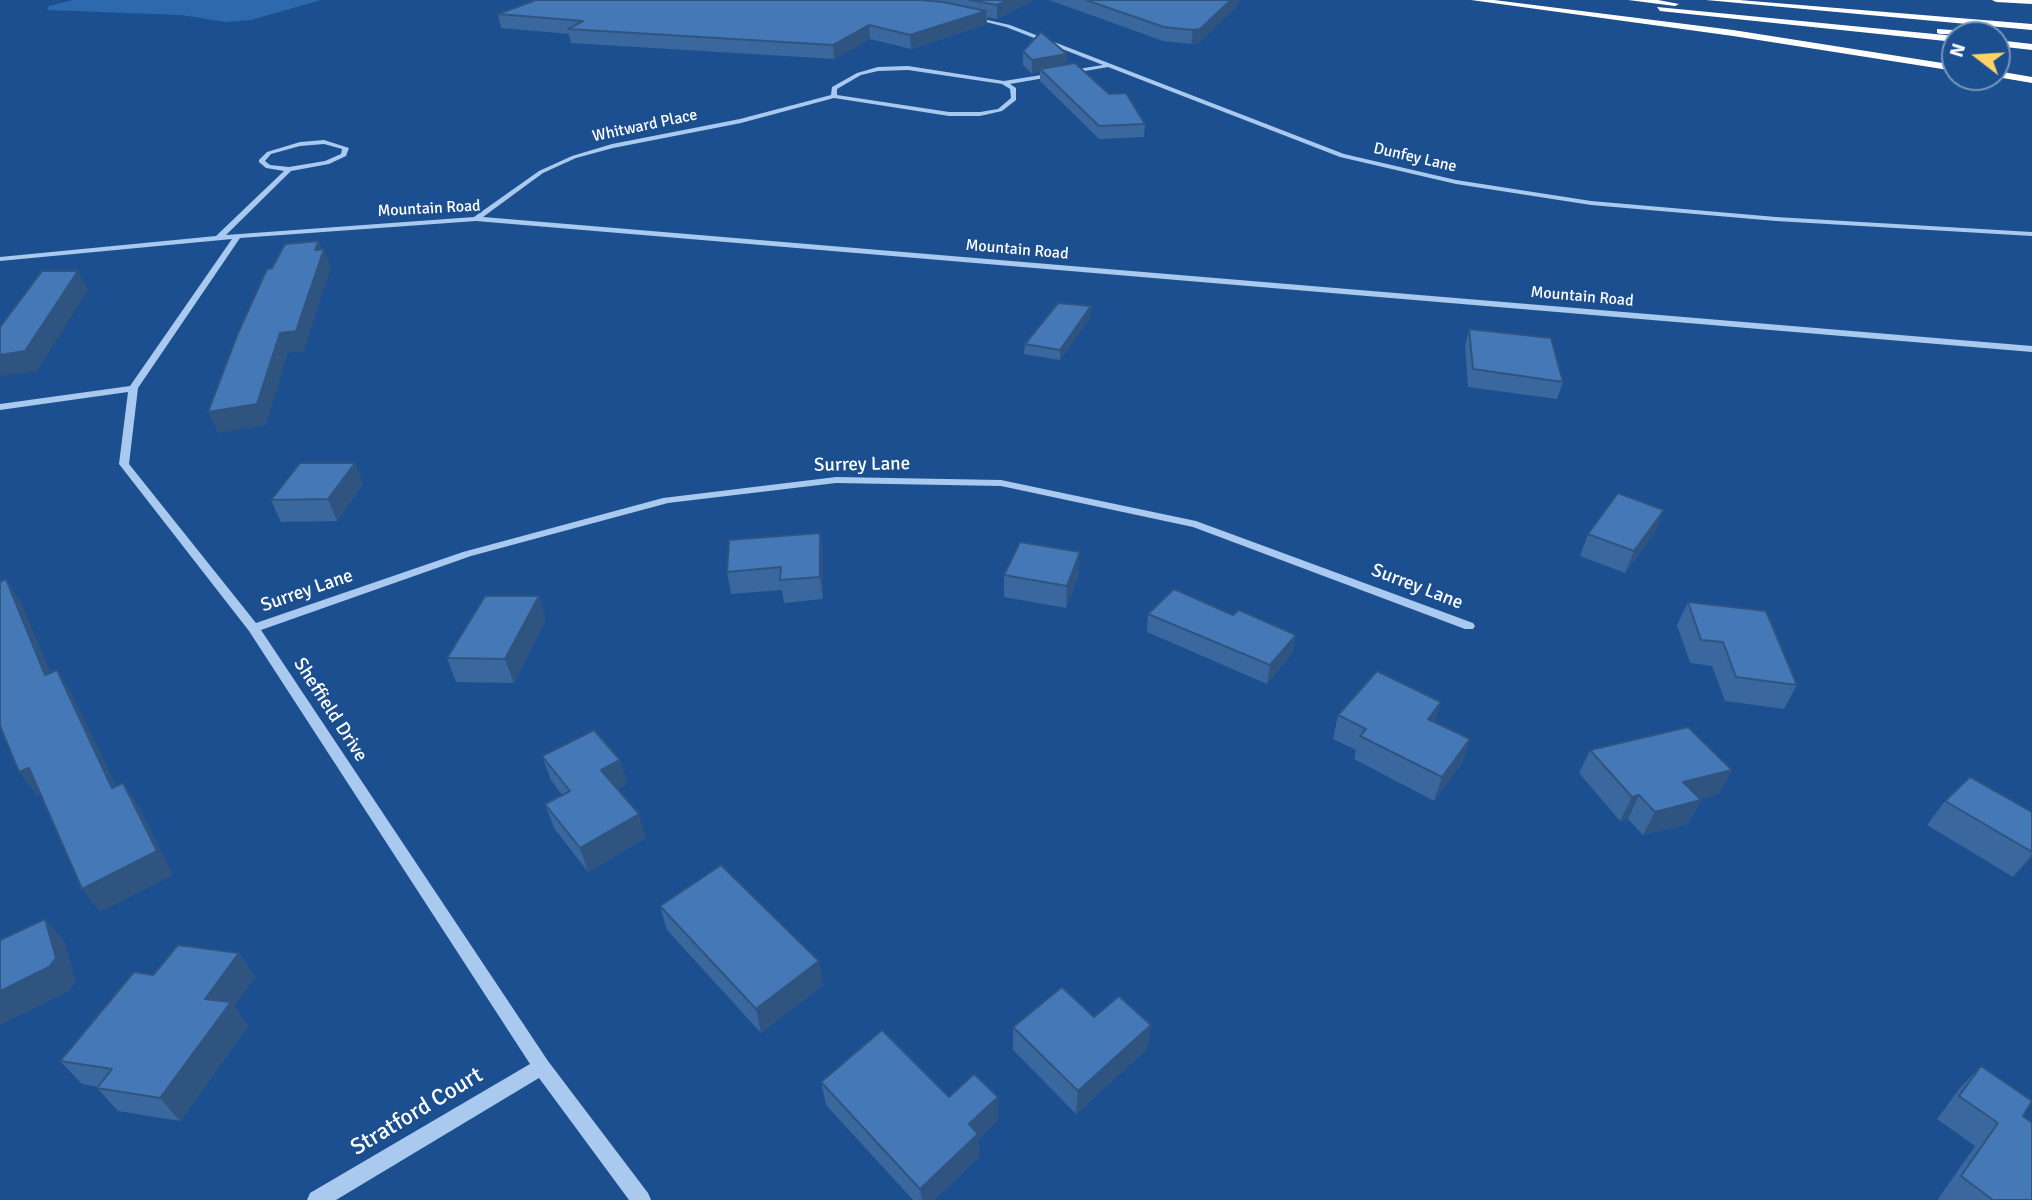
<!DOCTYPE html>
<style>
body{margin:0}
#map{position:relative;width:2032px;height:1200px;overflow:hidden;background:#1b4f8f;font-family:Signika,sans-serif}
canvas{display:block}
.north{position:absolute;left:1941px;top:21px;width:70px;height:70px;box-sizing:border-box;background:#1b4f8f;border:2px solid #7695bc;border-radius:50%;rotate:287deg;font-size:19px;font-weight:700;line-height:28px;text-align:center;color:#fff}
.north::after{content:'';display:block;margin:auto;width:24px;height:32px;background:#ffd166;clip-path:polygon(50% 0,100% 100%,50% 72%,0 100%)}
</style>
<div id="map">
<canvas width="2032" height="1200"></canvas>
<div class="north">N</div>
</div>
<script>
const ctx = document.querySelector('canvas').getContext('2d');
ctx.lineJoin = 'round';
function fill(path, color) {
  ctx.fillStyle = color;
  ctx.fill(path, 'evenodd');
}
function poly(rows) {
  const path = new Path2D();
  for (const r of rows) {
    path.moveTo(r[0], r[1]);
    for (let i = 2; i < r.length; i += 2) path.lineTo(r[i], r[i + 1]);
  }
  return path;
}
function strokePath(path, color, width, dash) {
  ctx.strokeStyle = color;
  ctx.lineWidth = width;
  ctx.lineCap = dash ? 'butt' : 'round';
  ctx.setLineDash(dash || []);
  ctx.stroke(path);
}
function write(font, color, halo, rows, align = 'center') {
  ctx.font = font + ' Signika,sans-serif';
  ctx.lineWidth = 5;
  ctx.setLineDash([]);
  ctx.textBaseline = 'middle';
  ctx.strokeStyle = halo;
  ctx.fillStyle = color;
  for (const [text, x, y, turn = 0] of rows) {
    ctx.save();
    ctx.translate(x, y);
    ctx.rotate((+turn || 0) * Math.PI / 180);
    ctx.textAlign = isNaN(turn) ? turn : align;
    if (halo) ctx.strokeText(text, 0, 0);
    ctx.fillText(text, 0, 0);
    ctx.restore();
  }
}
const green = poly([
 [73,0,321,0,251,20,226,22,181,15,47,10,49,6]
]);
const minor = poly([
 [970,16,1010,25,1344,154,1456,180,1591,201,1776,217,2032,232,2032,236,1776,221,1591,205,1456,184,1340,157,1108,67,1010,84,1016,88,1016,100,1002,111,980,116,949,116,834,98,741,123,613,148,576,158,543,173,483,217,2032,346,2032,352,476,221,240,238,138,388,129,464,256,623,463,552,663,498,836,477,1001,480,1196,521,1473,623,1475,626,1473,629,1465,629,1193,527,1001,486,836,483,668,503,471,556,261,630,548,1061,648,1193,651,1200,629,1200,539,1078,336,1200,307,1200,310,1193,530,1064,249,631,119,464,128,392,0,410,0,404,130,386,232,239,0,261,0,257,216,236,284,171,266,168,259,162,259,160,267,152,300,142,324,140,349,148,346,156,329,164,291,171,226,235,474,217,539,171,572,156,612,144,740,119,831,95,832,87,857,73,878,67,908,66,1004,81,1103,65,1006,27,970,18,970,16],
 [908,70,1002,84,1010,89,1011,98,998,109,980,112,949,112,837,95,837,89,861,75,878,71,908,70],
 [324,144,342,149,341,154,325,161,289,167,270,165,265,161,271,154,300,146,324,144]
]);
const highway = poly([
 [1471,0,1494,0,1733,30,1955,65,1955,71,1733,36,1471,0],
 [1628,0,1658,0,1679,4,1675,6,1628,0],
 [1706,0,1739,0,2032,24,2032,30,1706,0],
 [1992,0,2032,0,2032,4,1996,2,1992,0],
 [1657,7,1955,36,1955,42,1660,11,1657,7],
 [1937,29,1983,32,1987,35,1940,34,1937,33,1937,29],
 [1997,40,2032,44,2032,50,1997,46,1997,40],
 [1997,71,2032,77,2032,83,1997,77,1997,71]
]);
const wall = poly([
 [536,0,1033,0,997,19,987,17,987,24,911,49,870,39,834,59,571,43,569,34,501,28,498,14],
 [1049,0,1239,0,1238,5,1199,43,1191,44,1163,41],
 [1023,51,1067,54,1066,65,1109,94,1145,124,1144,137,1099,139,1040,81,1040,72,1032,74,1023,65],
 [1091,316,1060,360,1024,354,1025,344],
 [1469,329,1563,382,1557,399,1468,387,1465,346],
 [355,463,363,484,337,521,281,522,271,500],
 [1655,532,1625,573,1580,556,1588,534],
 [820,533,823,555,823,599,784,603,782,590,731,594,727,572],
 [1004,575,1079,575,1066,608,1004,597],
 [1688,602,1797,685,1784,709,1725,701,1712,666,1690,663,1677,625],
 [1148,614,1233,615,1296,635,1292,653,1267,684,1147,632],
 [546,619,514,683,456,682,447,658],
 [1338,715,1435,723,1470,739,1462,763,1434,801,1354,759,1356,750,1333,739],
 [1590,750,1719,794,1699,799,1701,800,1688,824,1643,835,1628,819,1620,821,1579,773],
 [542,756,620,760,627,784,617,789,646,838,588,872,554,828,545,804,562,795,551,780],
 [1945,801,2032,812,2032,857,2013,877,1927,825],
 [660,906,823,985,761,1033,667,930],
 [239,953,255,977,234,1006,248,1026,180,1121,118,1111,97,1088,98,1087,82,1084,60,1061,153,975],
 [1094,1017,1148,1048,1076,1114,1013,1050,1013,1027],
 [1981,1066,2023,1116,2032,1200,1940,1200,1938,1199,1975,1146,1937,1119,1959,1089],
 [821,1082,949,1097,998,1120,978,1140,979,1157,934,1200,913,1200,826,1105]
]);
const shadedWall = poly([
 [1008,0,1033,0,997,19,997,5],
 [1231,0,1239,0,1238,5,1199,43,1191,44,1193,30],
 [986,11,987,24,911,49,910,35],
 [869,25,870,39,834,59,833,45],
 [1067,54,1066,68,1040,69,1040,72,1032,74,1032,60],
 [319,241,323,252,324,249,331,267,304,351,288,353,266,425,218,433,208,412,280,333],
 [78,271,88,290,37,371,0,376,0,355],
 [1091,306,1091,316,1060,360,1060,350],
 [355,463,363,484,337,521,328,499],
 [1664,510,1655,532,1625,573,1634,551],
 [820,533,823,555,823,599,820,577],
 [1080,552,1079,575,1066,608,1067,586],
 [6,579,21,602,61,698,45,675],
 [539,596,546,619,514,683,505,659],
 [1296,635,1292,653,1267,684,1270,665],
 [57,670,72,694,129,812,112,788],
 [1441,702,1434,725,1428,719],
 [1470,739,1462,763,1434,801,1442,777],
 [620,760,627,784,609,794,601,770],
 [29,768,47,792,37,796,19,772],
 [1732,770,1719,794,1671,806,1683,782],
 [123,783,139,807,173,875,100,912,82,889],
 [1639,795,1628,819,1620,821,1632,797],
 [1701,800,1688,824,1643,835,1655,812],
 [639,814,646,838,588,872,580,848],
 [2032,854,2032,857,2013,877],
 [45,919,65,942,76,982,69,991,0,1025,0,991],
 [239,953,255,977,234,1006,248,1026,180,1121,160,1098,205,999],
 [819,961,823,985,761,1033,756,1009],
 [1151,1025,1148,1048,1076,1114,1078,1091],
 [998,1097,998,1120,978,1140,979,1157,934,1200,922,1200,920,1189,969,1124]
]);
const building = poly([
 [536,0,920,0,943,2,986,11,910,35,869,25,833,45,568,29,583,21,498,14,536,0],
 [969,0,1008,0,997,5,969,0],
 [1086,0,1231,0,1200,29,1193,30,1164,27,1086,0],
 [1041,32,1067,54,1032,60,1023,51,1041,32],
 [1075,63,1109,94,1126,93,1145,124,1099,126,1040,69,1075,63],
 [319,241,315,250,324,249,296,331,280,333,257,404,208,412,238,333,267,269,272,268,285,244,319,241],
 [42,271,78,271,25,351,0,355,0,327,42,271],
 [1058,303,1091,306,1060,350,1025,344,1058,303],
 [1469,329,1551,338,1563,382,1473,369,1469,329],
 [300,463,355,463,328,499,271,500,300,463],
 [1618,493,1664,510,1634,551,1588,534,1618,493],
 [820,533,820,577,780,580,781,567,727,572,729,540,820,533],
 [1020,542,1080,552,1067,586,1004,575,1020,542],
 [6,579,45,675,57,670,112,788,123,783,157,851,82,889,29,768,19,772,0,726,0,582,6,579],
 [1174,589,1233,615,1239,610,1296,635,1270,665,1148,614,1174,589],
 [485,596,539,596,505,659,447,658,485,596],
 [1688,602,1766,611,1797,685,1736,677,1723,642,1701,640,1688,602],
 [1377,671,1441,702,1428,719,1470,739,1442,777,1360,736,1366,729,1338,715,1377,671],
 [1688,727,1732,770,1683,782,1701,800,1655,812,1639,795,1632,797,1590,750,1688,727],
 [594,730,620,760,601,770,639,814,580,848,545,804,570,791,542,756,594,730],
 [1970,777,2032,812,2032,852,1945,801,1970,777],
 [721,865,819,961,756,1009,660,906,721,865],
 [45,919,56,958,49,967,0,991,0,940,45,919],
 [178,945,239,953,205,999,231,1002,160,1098,97,1088,112,1069,60,1061,134,972,153,975,178,945],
 [1062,987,1094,1017,1119,996,1151,1025,1078,1091,1013,1027,1062,987],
 [882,1030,949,1097,974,1074,998,1097,969,1124,978,1134,920,1189,821,1082,882,1030],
 [1981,1066,2032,1101,2023,1116,2032,1123,2032,1200,1993,1200,1961,1176,1998,1123,1959,1096,1981,1066]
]);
const farStreetnames = [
 ["Whitward Place",645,126,-12],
 ["Dunfey Lane",1415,158,13],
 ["Mountain Road",429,209,-3],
 ["Mountain Road",1017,250,5],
 ["Mountain Road",1582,297,5]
];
const streetNames = [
 ["Surrey Lane",862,465,-1],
 ["Surrey Lane",1417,587,21],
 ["Surrey Lane",307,591,-19],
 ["Sheffield Drive",330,710,57]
];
const nearStreetnames = [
 ["Stratford Court",417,1112,-31]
];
fill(green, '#2e69ad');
fill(minor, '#a9c9ee');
fill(highway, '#fff');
fill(wall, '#3a679d');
fill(shadedWall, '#305480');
fill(building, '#4478b7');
strokePath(building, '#305480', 2);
write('16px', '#fff', '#1b4f8f', farStreetnames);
write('19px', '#fff', '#1b4f8f', streetNames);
write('23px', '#fff', '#1b4f8f', nearStreetnames);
</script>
